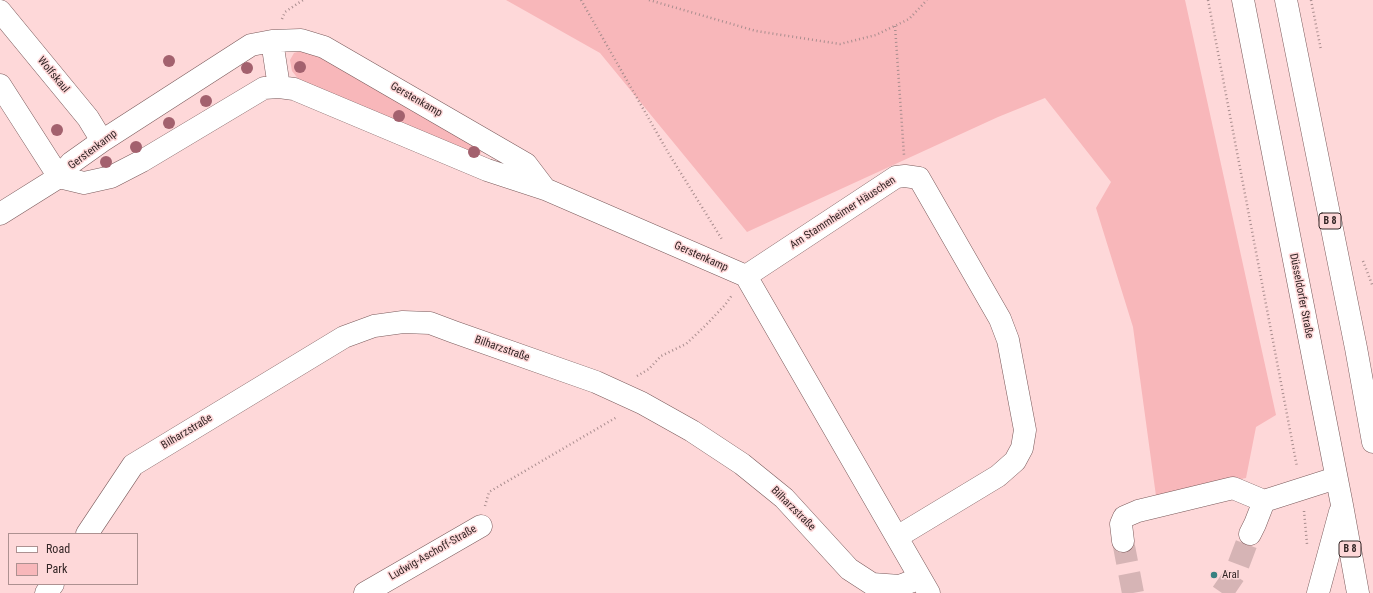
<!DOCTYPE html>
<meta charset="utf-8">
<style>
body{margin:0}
#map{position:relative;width:1373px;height:593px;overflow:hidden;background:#fed8d9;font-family:"Roboto Condensed",sans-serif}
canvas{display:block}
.legend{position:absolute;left:8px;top:533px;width:130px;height:52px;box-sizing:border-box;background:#fed8d9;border:1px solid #ad9191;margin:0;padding:5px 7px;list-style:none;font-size:12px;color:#342626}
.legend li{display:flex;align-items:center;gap:8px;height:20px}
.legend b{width:20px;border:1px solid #ad9191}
</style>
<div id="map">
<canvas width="1373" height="593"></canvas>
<ul class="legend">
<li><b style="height:5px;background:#fff"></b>Road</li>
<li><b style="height:11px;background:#f8b7ba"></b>Park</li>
</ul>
</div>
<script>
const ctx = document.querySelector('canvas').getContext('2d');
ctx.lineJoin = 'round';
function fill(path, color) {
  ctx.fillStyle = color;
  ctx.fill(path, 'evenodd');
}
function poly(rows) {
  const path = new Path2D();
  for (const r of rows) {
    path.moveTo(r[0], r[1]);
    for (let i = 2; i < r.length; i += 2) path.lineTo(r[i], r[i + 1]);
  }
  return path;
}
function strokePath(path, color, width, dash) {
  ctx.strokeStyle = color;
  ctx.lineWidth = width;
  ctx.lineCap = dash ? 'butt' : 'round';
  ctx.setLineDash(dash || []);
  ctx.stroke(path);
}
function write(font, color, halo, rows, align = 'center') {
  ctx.font = font + ' "Roboto Condensed",sans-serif';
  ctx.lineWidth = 3;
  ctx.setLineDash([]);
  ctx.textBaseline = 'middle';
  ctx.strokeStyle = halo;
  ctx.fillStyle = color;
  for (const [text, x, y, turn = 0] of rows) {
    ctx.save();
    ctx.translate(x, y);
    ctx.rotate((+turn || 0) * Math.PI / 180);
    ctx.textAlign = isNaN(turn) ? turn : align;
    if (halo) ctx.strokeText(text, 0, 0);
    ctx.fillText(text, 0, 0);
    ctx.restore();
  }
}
const green = poly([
 [506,0,1185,0,1276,415,1256,427,1246,478,1156,496,1133,327,1096,208,1111,182,1045,98,998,117,747,232,600,53],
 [301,51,320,57,483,148,478,159,300,81,292,71,290,60,294,53]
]);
const minorTunnel = poly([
 [1123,541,1133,593],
 [1222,593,1235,574,1250,534]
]);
const path = poly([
 [581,0,669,154,723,241],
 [649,0,756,31,840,44,876,35,909,19,927,0],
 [1208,0,1297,467],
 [1311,0,1321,50],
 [282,19,285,12,303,0],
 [895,26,904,155],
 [1363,261,1373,287],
 [637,376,649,369,661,356,686,344,706,325,725,305,732,295],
 [485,506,489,492,617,417],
 [1304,511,1307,544]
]);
const minor = poly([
 [0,11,88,118,102,141],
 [272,41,279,87],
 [0,85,59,177],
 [59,177,84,183,111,177,142,161,264,88,279,87,294,89,487,170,545,189,746,276],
 [0,214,59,177,71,163,102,141,251,45,272,41,301,40,324,47,526,164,545,189],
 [746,276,896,177,905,176,919,178,1000,319,1008,340,1025,430,1022,448,1015,461,998,476,897,537],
 [746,276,929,593],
 [87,534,133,465,344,337,374,326,403,322,430,323,454,332,596,382,642,403,692,431,742,464,784,498,849,569,872,584,900,586,920,578],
 [1250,534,1255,524,1264,501,1336,478],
 [1123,541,1121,524,1124,517,1138,511,1233,488,1264,501],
 [46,593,53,584],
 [365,593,481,526]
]);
const major = poly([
 [1243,0,1342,505,1358,593],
 [1286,0,1356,348,1373,442],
 [1318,593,1340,512]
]);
const trees = [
 [169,61],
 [300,67],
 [247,68],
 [206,101],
 [399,116],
 [169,123],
 [57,130],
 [136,147],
 [474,152],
 [106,162]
];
const markers = [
 [1214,575,4,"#388181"]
];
const shields = [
 [1330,221,22],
 [1350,549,22]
];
const shieldNames = [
 ["B 8",1330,221],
 ["B 8",1350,549]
];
const streetNames = [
 ["Wolfskaul",53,75,50],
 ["Gerstenkamp",416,100,30],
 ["Gerstenkamp",93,150,-37],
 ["Am Stammheimer Häuschen",843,213,-33],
 ["Gerstenkamp",701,257,24],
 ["Düsseldorfer Straße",1301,296,79],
 ["Bilharzstraße",502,349,19],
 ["Bilharzstraße",187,432,-31],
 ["Bilharzstraße",793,509,45],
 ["Ludwig-Aschoff-Straße",433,553,-30]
];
const poiNames = [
 ["Aral",1222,575]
];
fill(green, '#f8b7ba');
strokePath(minorTunnel, '#d6b4b5', 22, [22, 11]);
strokePath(minor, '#7a5a5b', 23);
strokePath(major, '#7a5a5b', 23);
strokePath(path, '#a98d8e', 2.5, [1, 3]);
strokePath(minor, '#fff', 22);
strokePath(major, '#fff', 22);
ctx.fillStyle = '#a3616e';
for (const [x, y] of trees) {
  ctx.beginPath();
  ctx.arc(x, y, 6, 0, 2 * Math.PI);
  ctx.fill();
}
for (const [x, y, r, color] of markers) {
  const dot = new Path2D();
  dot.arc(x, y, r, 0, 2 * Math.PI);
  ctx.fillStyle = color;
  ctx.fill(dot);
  strokePath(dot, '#fed8d9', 1.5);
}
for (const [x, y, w] of shields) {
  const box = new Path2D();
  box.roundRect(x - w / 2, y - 8, w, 16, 3);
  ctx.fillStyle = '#fed8d9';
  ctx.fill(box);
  strokePath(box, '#342626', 1);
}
write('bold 10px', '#342626', null, shieldNames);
write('11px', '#342626', '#fed8d9', streetNames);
write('11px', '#342626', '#fed8d9', poiNames, 'left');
</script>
